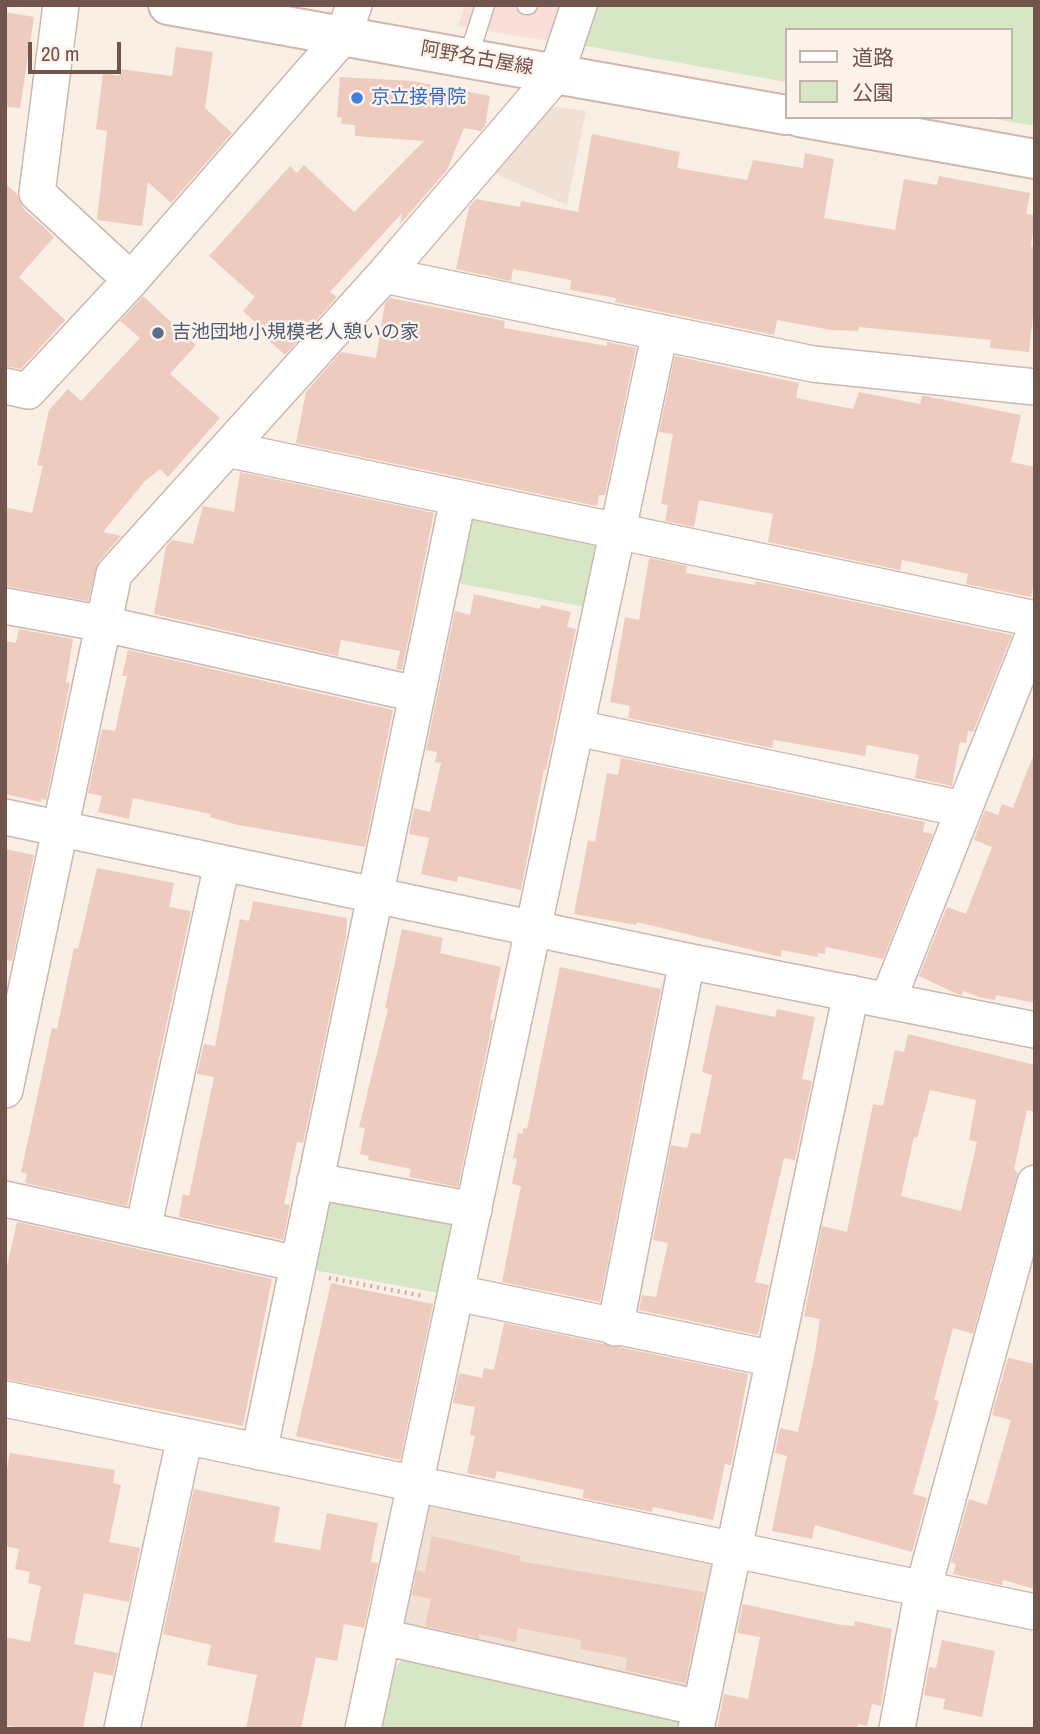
<!DOCTYPE html>
<meta charset="utf-8">
<style>
body{margin:0}
#map{position:relative;width:1040px;height:1734px;overflow:hidden;background:#faefe5;font-family:"Archivo Narrow","Noto Sans JP",sans-serif}
canvas{display:block}
.frame{position:absolute;inset:0;border:7px solid #71544c;pointer-events:none}
.legend{position:absolute;left:785px;top:28px;width:228px;height:91px;box-sizing:border-box;background:#fdf3eb;border:2px solid #c5b3ab;margin:0;padding:9px 12px;list-style:none;font-size:21px;color:#71544c}
.legend li{display:flex;align-items:center;gap:14px;height:35px}
.legend b{width:35px;border:2px solid #c5b3ab}
.scale{position:absolute;left:28px;top:42px;width:93px;height:32px;box-sizing:border-box;border:4px solid #71544c;border-top:0;padding-left:9px;font-size:21px;line-height:24px;white-space:nowrap;color:#71544c;-webkit-text-stroke:5px #fdf3eb;paint-order:stroke}
</style>
<div id="map">
<canvas width="1040" height="1734"></canvas>
<div class="frame"></div>
<ul class="legend">
<li><b style="height:9px;background:#fff"></b>道路</li>
<li><b style="height:19px;background:#d7e6c5"></b>公園</li>
</ul>
<div class="scale">20 m</div>
</div>
<script>
const ctx = document.querySelector('canvas').getContext('2d');
ctx.lineJoin = 'round';
function fill(path, color) {
  ctx.fillStyle = color;
  ctx.fill(path, 'evenodd');
}
function poly(rows) {
  const path = new Path2D();
  for (const r of rows) {
    path.moveTo(r[0], r[1]);
    for (let i = 2; i < r.length; i += 2) path.lineTo(r[i], r[i + 1]);
  }
  return path;
}
function strokePath(path, color, width, dash) {
  ctx.strokeStyle = color;
  ctx.lineWidth = width;
  ctx.lineCap = dash ? 'butt' : 'round';
  ctx.setLineDash(dash || []);
  ctx.stroke(path);
}
function write(font, color, halo, rows, align = 'center') {
  ctx.font = font + ' "Archivo Narrow","Noto Sans JP",sans-serif';
  ctx.lineWidth = 5;
  ctx.setLineDash([]);
  ctx.textBaseline = 'middle';
  ctx.strokeStyle = halo;
  ctx.fillStyle = color;
  for (const [text, x, y, turn = 0] of rows) {
    ctx.save();
    ctx.translate(x, y);
    ctx.rotate((+turn || 0) * Math.PI / 180);
    ctx.textAlign = isNaN(turn) ? turn : align;
    if (halo) ctx.strokeText(text, 0, 0);
    ctx.fillText(text, 0, 0);
    ctx.restore();
  }
}
const residential = poly([
 [557,107,586,111,567,205,491,172,547,108],
 [432,1505,713,1561,695,1679,683,1691,408,1629,403,1620,422,1513]
]);
const commercial = poly([
 [465,5,568,5,555,42,458,26]
]);
const green = poly([
 [594,5,1035,5,1035,126,984,117,1010,117,1010,30,786,30,786,82,581,45],
 [475,511,591,536,599,547,586,607,452,582,464,523],
 [323,1200,448,1215,456,1228,444,1294,308,1269],
 [405,1656,674,1716,683,1728,379,1729,391,1673]
]);
const building = poly([
 [5,12,34,17,20,108,5,107],
 [176,47,213,52,205,108,232,133,171,203,148,182,142,226,97,220,107,131,96,129,103,73,119,76,120,69,172,76],
 [340,77,412,81,490,96,485,126,481,131,464,128,447,170,400,224,402,213,330,292,337,297,285,355,267,339,271,337,243,311,255,297,209,256,290,166,297,173,304,165,354,212,424,141,355,136,355,125,341,124,342,118,337,117],
 [592,134,680,152,677,168,747,180,753,160,803,168,805,153,834,159,824,218,895,230,904,179,937,185,939,176,1030,193,1026,214,1035,215,1031,247,1035,247,1035,297,1029,352,990,348,991,340,859,327,858,331,831,330,777,320,774,335,615,302,616,298,570,290,571,280,513,269,511,281,456,269,469,207,476,199,520,207,521,201,578,212],
 [5,183,17,194,23,208,54,237,19,277,65,320,21,369,5,366],
 [143,296,196,345,170,374,220,418,168,477,160,469,145,481,103,532,121,536,99,561,88,601,5,586,5,507,32,513,43,466,37,465,49,410,68,389,81,401,140,338,120,321],
 [390,298,505,321,504,328,607,346,607,342,636,348,605,495,599,495,597,506,296,443,306,392,341,352,376,358,385,303],
 [675,356,799,383,796,398,853,409,859,392,920,404,922,396,925,396,1021,415,1011,462,1035,467,1035,579,1031,597,966,584,968,574,902,560,900,570,768,542,773,514,699,500,694,527,665,521,668,505,661,504,673,434,659,432],
 [240,472,434,513,402,670,396,669,400,651,341,640,338,656,154,614,166,547,172,540,193,544,203,506,234,512],
 [649,558,687,566,686,573,755,585,756,581,1012,635,973,732,968,731,966,743,960,742,952,786,915,778,919,755,867,745,865,756,774,740,772,748,628,718,630,706,610,702,625,617,639,620],
 [474,594,540,609,541,605,571,612,567,627,576,629,546,770,544,770,521,890,458,876,457,882,421,874,429,838,409,834,414,808,430,812,441,763,435,762,437,752,426,750,455,611,470,615],
 [19,629,73,639,66,682,70,683,46,800,41,799,41,802,5,794,5,641,16,643],
 [128,650,393,710,365,847,238,825,210,817,211,814,133,798,129,819,98,812,102,796,88,793,102,729,115,731,127,676,122,676],
 [1033,756,1035,1003,996,995,995,1000,979,997,963,991,962,995,957,994,919,976,947,907,966,914,992,847,974,840,985,810,998,815,1002,804,1013,808],
 [621,758,925,822,923,832,933,834,883,959,826,947,825,954,818,953,817,957,782,950,781,957,637,922,636,925,574,914,588,840,595,842,607,773,618,775],
 [5,849,34,855,12,961,5,960],
 [97,868,174,883,169,907,191,911,127,1206,25,1183,27,1174,21,1172,52,1028,57,1029,74,948,78,949],
 [253,901,347,918,346,937,303,1143,297,1142,284,1204,290,1205,283,1240,179,1217,183,1194,189,1196,214,1077,197,1074,204,1044,215,1046,240,919,249,921],
 [402,929,443,938,440,953,501,967,490,1020,493,1020,458,1187,409,1177,411,1169,368,1160,369,1156,360,1154,365,1128,359,1127,388,1009,385,1008],
 [560,967,661,989,600,1302,502,1282,521,1186,512,1184,517,1159,513,1158,518,1133,523,1134,523,1128,527,1129],
 [716,1005,775,1017,777,1009,815,1017,802,1079,812,1081,795,1160,784,1158,755,1282,769,1285,758,1335,639,1310,642,1295,656,1297,668,1243,653,1240,671,1145,687,1148,691,1133,700,1134,712,1075,702,1072],
 [908,1034,1035,1065,1035,1112,1027,1110,1014,1169,1018,1173,973,1334,953,1328,934,1400,939,1401,913,1494,927,1498,912,1552,815,1525,812,1539,772,1531,787,1456,775,1453,780,1428,798,1432,815,1353,820,1319,804,1316,822,1226,847,1232,873,1104,883,1106,895,1050,904,1052],
 [930,1090,976,1100,969,1140,977,1142,961,1211,901,1196,914,1137,917,1138],
 [17,1222,272,1279,243,1426,5,1379,5,1275],
 [331,1283,433,1304,400,1460,296,1436],
 [504,1323,748,1374,731,1465,725,1464,713,1520,653,1507,652,1512,582,1498,584,1490,497,1471,495,1479,467,1473,475,1436,470,1435,475,1407,453,1403,459,1373,482,1378,484,1368,494,1370],
 [1008,1358,1035,1364,1035,1589,1003,1580,1002,1585,953,1574,956,1564,951,1562,969,1499,987,1505,1011,1420,992,1415],
 [10,1453,115,1470,113,1483,121,1485,109,1542,140,1548,129,1602,84,1593,74,1644,118,1653,113,1676,94,1672,83,1729,25,1729,5,1725,5,1637,30,1642,41,1586,28,1583,30,1572,15,1569,19,1549,5,1546,5,1479],
 [194,1489,280,1507,274,1542,320,1550,327,1513,378,1523,371,1562,378,1563,364,1628,344,1624,337,1661,316,1657,301,1729,246,1729,257,1675,207,1665,211,1645,163,1634],
 [432,1536,520,1556,519,1561,704,1592,685,1683,625,1670,627,1658,580,1649,581,1640,518,1628,516,1642,479,1634,479,1638,425,1626,431,1599,412,1595,417,1570,425,1572],
 [743,1604,841,1625,854,1626,855,1621,892,1629,881,1706,872,1704,867,1726,858,1724,857,1729,717,1729,724,1694,748,1699,760,1637,737,1633],
 [942,1640,995,1651,982,1717,943,1709,945,1699,924,1695,929,1667,936,1668]
]);
const path = poly([
 [329,1278,423,1296]
]);
const lane = poly([
 [526,5,528,5],
 [468,58,485,5]
]);
const street = poly([
 [61,5,37,193,131,280],
 [384,275,813,364,1035,387],
 [5,386,28,391,131,280,344,35,354,5],
 [227,449,1035,619],
 [5,606,104,624,416,694],
 [577,728,963,809],
 [5,817,687,961,1035,1030],
 [888,1000,1035,631],
 [5,1090,114,574,384,275,556,74,579,5],
 [315,1181,474,1210],
 [5,1199,298,1264],
 [143,1229,222,864],
 [457,1293,774,1359],
 [615,1328,687,961],
 [5,1399,1035,1612],
 [259,1452,458,499],
 [383,1637,700,1708],
 [122,1729,185,1436],
 [363,1729,660,332],
 [696,1729,851,993],
 [897,1729,923,1589,1035,1183]
]);
const secondary = poly([
 [168,5,786,115],
 [799,117,1035,159]
]);
const markers = [
 [357,98,7,"#3f7fe0"],
 [158,333,7,"#5c6f8a"]
];
const streetNames = [
 ["阿野名古屋線",477,59,10]
];
const shopNames = [
 ["京立接骨院",371,98]
];
const serviceNames = [
 ["吉池団地小規模老人憩いの家",172,333]
];
fill(residential, '#f1e0d4');
fill(commercial, '#f9dfd9');
fill(green, '#d7e6c5');
fill(building, '#edcbbf');
strokePath(lane, '#cdb8af', 21);
strokePath(street, '#cdb8af', 38);
strokePath(secondary, '#cfb7ad', 42);
strokePath(path, '#d2aea2', 4.5, [2, 5]);
strokePath(lane, '#fff', 18);
strokePath(street, '#fff', 35);
strokePath(secondary, '#fff', 38);
for (const [x, y, r, color] of markers) {
  const dot = new Path2D();
  dot.arc(x, y, r, 0, 2 * Math.PI);
  ctx.fillStyle = color;
  ctx.fill(dot);
  strokePath(dot, '#fdf3eb', 2.5);
}
write('19px', '#71544c', '#fdf3eb', streetNames);
write('19px', '#366cbe', '#fdf3eb', shopNames, 'left');
write('19px', '#4e5e75', '#fdf3eb', serviceNames, 'left');
</script>
